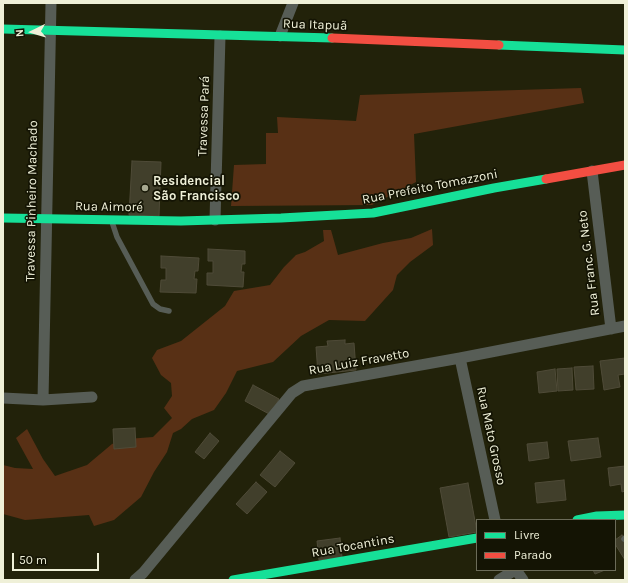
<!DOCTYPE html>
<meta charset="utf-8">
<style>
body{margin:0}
#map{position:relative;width:628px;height:583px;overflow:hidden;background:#22220a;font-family:Karla,sans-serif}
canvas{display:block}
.frame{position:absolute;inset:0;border:4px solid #eff0d8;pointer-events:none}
.legend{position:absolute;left:476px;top:519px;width:140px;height:52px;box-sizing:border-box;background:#141404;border:1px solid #6c6c59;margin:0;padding:5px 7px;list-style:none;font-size:12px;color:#eff0d8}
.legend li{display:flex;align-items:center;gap:8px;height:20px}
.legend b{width:20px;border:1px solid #6c6c59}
.north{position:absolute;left:12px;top:12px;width:40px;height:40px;-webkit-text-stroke:3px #141404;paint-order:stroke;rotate:265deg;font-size:11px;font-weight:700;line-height:16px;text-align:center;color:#eff0d8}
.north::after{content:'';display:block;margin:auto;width:14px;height:18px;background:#eff0d8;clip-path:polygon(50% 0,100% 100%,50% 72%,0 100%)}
.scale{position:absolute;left:12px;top:553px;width:87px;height:18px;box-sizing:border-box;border:2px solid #eff0d8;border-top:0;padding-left:5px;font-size:12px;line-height:14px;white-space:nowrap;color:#eff0d8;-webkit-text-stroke:3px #141404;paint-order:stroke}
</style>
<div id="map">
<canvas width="628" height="583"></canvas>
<div class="frame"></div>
<ul class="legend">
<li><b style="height:5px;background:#16e098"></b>Livre</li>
<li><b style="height:5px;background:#f24e42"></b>Parado</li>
</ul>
<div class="north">N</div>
<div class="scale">50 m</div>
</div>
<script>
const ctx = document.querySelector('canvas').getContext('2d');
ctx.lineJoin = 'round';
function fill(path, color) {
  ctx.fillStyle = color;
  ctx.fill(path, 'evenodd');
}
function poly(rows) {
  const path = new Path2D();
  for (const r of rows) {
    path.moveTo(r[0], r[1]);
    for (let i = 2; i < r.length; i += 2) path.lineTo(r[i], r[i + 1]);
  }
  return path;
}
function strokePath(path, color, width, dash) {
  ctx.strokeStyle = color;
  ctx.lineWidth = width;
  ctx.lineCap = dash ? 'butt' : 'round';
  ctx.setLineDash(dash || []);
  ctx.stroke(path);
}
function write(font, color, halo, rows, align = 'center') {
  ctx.font = font + ' Karla,sans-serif';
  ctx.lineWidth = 3.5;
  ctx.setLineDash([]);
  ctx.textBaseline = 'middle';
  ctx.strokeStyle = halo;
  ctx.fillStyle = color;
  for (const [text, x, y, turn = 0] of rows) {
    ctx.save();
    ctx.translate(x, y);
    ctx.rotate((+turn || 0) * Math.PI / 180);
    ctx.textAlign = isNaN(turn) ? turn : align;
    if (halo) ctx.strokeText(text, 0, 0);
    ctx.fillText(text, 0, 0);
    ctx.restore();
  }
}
const green = poly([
 [581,88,584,103,414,134,416,182,372,205,231,206,234,165,266,164,266,133,278,133,277,117,356,121,360,95],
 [432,229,433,245,410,262,397,275,393,290,365,321,329,320,301,336,273,362,237,371,226,393,214,410,192,419,181,429,173,433,167,452,154,472,141,497,114,520,94,526,89,515,25,520,3,514,3,465,15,468,33,469,16,438,27,429,43,459,55,476,87,465,112,444,127,439,153,437,172,418,164,408,172,396,171,383,161,375,152,358,157,350,181,341,225,306,234,291,270,285,284,267,296,255,305,252,324,241,323,230,331,230,338,255,383,243,411,238]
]);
const building = poly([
 [132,161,161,162,159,216,129,215,132,161],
 [208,249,245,251,245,264,242,264,241,272,244,272,243,287,207,285,207,273,213,273,213,261,208,261,208,249],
 [161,256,199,258,198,271,195,271,194,279,197,279,196,293,160,292,161,280,166,280,166,268,161,268,161,256],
 [345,340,345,344,354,343,356,370,318,374,316,347,328,346,327,341,345,340],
 [625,358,625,374,618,375,620,387,604,390,600,361,625,358],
 [593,366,594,389,576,390,574,367,593,366],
 [572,368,573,390,558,391,557,369,572,368],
 [555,369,557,391,539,393,537,372,555,369],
 [253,385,279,399,271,415,245,401,253,385],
 [135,428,136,447,114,449,113,429,135,428],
 [210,433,219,441,204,459,195,452,210,433],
 [598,438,601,457,571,461,568,441,598,438],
 [547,442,549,458,529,461,527,444,547,442],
 [280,451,295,463,275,487,260,475,280,451],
 [625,466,625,491,622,492,621,484,610,486,608,468,625,466],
 [564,480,566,500,537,503,535,483,564,480],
 [256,482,267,492,247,514,236,504,256,482],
 [468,483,477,532,449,537,440,488,468,483],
 [622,535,625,540,625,560,615,544,615,540,622,535],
 [340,538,342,557,319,560,317,541,340,538],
 [593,570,605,570,595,574,593,570]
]);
const lane = poly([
 [112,222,117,237,153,304,160,309,169,311],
 [624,539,625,538]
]);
const street = poly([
 [280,36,293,3],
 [592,171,611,329],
 [215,220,220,36],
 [460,358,495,520],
 [3,398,43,400,92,397],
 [43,400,51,3],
 [516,570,523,580],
 [135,580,143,573,292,393,303,386,460,358,625,326],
 [499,580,515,570]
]);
const fast = poly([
 [3,29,332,38],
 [499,45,625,50],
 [3,218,181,221,281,218,373,213,494,188,546,179],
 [577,520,597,516,625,515],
 [233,580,477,538]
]);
const jam = poly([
 [332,38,499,45],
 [546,179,625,165]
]);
const markers = [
 [145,188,4,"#a7a890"]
];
const streetNames = [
 ["Rua Itapuã",315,25,2],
 ["Travessa Pará",204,116,-88],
 ["Rua Prefeito Tomazzoni",430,187,-11],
 ["Travessa Pinheiro Machado",32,201,-89],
 ["Rua Aimoré",109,207,1],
 ["Rua Franc. G. Neto",589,263,-97],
 ["Rua Luiz Fravetto",359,362,-10],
 ["Rua Mato Grosso",491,436,78],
 ["Rua Tocantins",353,546,-10]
];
const poiNames = [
 ["Residencial",153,181],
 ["São Francisco",153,196]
];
fill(green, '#583015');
fill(building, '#413f2b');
strokePath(building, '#4f4b38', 1);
strokePath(lane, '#575d56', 5.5);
strokePath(street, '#575d56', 11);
strokePath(fast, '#16e098', 9);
strokePath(jam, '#f24e42', 9);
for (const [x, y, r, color] of markers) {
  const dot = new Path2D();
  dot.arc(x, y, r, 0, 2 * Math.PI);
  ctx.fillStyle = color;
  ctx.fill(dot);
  strokePath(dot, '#141404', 1.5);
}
write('13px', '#eff0d8', '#141404', streetNames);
write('bold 13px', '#eff0d8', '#141404', poiNames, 'left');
</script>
